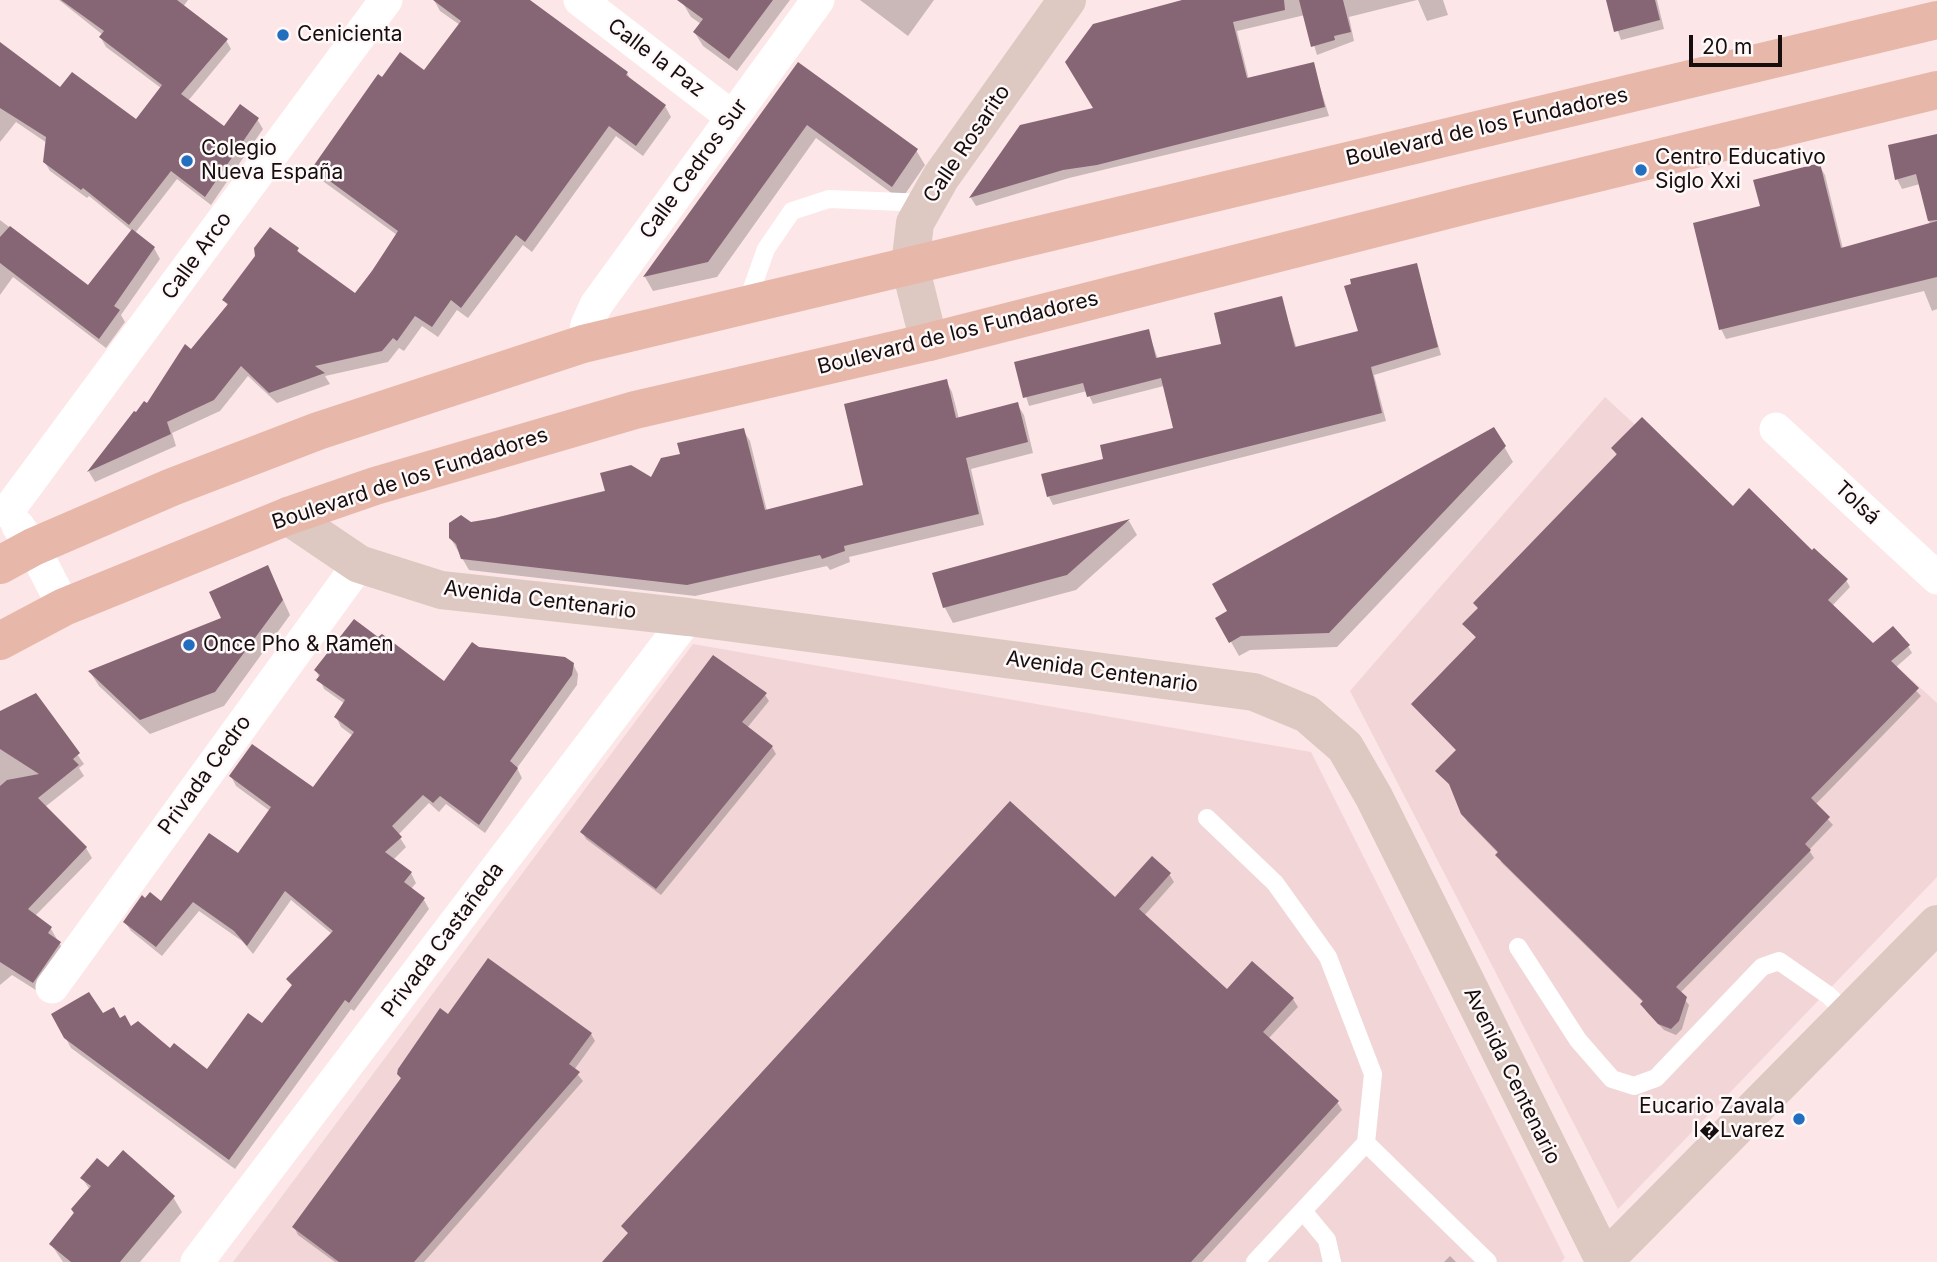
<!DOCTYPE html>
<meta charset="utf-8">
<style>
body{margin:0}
#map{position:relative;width:1937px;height:1262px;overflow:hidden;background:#fde6e7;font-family:Inter,sans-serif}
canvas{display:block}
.scale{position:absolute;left:1689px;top:35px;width:93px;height:32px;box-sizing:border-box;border:4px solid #160d0e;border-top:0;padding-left:9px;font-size:21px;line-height:24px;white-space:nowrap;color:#160d0e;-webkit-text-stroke:5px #fef8f8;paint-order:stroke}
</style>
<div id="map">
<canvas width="1937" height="1262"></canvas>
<div class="scale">20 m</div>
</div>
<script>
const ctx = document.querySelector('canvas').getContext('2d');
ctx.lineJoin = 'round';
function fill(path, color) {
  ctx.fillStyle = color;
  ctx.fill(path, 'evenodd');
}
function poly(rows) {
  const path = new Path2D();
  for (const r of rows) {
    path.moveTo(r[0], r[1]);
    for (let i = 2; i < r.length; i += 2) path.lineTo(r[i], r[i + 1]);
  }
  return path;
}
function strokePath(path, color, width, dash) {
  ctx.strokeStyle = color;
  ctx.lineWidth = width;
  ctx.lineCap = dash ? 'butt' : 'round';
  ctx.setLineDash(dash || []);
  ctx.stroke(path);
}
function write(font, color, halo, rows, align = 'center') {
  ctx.font = font + ' Inter,sans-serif';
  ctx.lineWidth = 5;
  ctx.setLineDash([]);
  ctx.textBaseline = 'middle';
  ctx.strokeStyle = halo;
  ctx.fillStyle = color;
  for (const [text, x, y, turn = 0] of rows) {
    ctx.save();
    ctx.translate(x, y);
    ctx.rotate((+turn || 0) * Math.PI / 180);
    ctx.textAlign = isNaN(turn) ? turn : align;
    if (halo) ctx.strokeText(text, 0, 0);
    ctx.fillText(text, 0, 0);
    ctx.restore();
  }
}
const built = poly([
 [1605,397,1937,703,1937,877,1618,1209,1350,691],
 [693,644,1311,752,1565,1258,1561,1262,233,1262]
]);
const shadow = poly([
 [59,0,188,0,183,7,226,40,231,49,188,101,224,128,257,119,263,129,211,205,177,179,135,233,154,248,160,259,121,315,125,322,106,348,13,277,0,295,0,220,88,288,132,231,89,196,87,198,50,171,44,161,47,143,16,122,0,142,0,43,60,89,137,121,161,88,106,47,101,38,103,35],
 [434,0,526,0,627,73,632,82,665,106,671,117,643,156,616,136,532,252,523,245,468,318,457,310,438,337,422,326,404,351,399,348,388,362,325,376,330,384,277,403,248,376,220,411,172,433,176,446,95,482,89,472,135,413,147,405,228,306,224,300,297,249,302,257,355,295,397,235,320,179,314,168,382,79,424,73,460,25,440,11],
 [681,0,790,0,737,71,703,46,695,33,701,24,691,17],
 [860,0,934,0,908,36],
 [1194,0,1417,0,1349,17,1354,41,1317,55,1305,15,1237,31,1249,80,1313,64,1329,116,1069,178,976,206,971,198,1021,127,1095,109],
 [1418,0,1443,0,1448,15,1427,21],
 [1607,0,1657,0,1664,29,1621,40],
 [799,65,916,150,925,165,901,200,816,138,717,277,653,291,645,277],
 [1937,135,1937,309,1932,311,1924,291,1726,339,1721,329,1762,208,1819,165,1825,175,1843,249,1930,225,1920,184,1902,189,1897,179],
 [1416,265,1441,355,1374,375,1386,421,1053,505,1049,497,1106,461,1175,429,1164,386,1093,404,1087,391,1029,406,1016,364,1148,331,1158,359,1224,345,1281,298,1297,349,1360,332],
 [946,381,952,392,959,419,1017,404,1024,415,1033,453,971,469,984,525,849,557,850,562,830,570,827,566,695,596,469,570,450,537,470,524,652,479,682,455,743,430,750,441,767,511,865,486],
 [1494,429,1513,462,1337,647,1250,650,1239,656,1218,619],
 [1613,448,1733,508,1812,553,1846,580,1850,587,1832,606,1872,645,1908,646,1912,653,1895,668,1921,696,1815,805,1833,825,1809,850,1814,858,1680,993,1689,1005,1682,1029,1676,1035,1664,1030,1646,1011,1644,1003,1501,862,1499,854,1467,821,1453,789,1438,771,1457,751,1413,704,1477,639,1464,624,1479,610,1475,603,1617,456],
 [1129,521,1137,535,1076,590,953,623,945,608,935,574],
 [275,582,290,615,224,706,150,734,99,686,90,672,223,619],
 [478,649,573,664,578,674,577,685,517,768,522,778,485,833,446,804,439,812,429,803,398,835,406,847,393,860,411,873,416,883,410,890,424,900,429,909,354,1011,351,1009,235,1169,71,1048,53,1015,102,1016,120,1020,208,1071,263,1026,293,987,288,979,332,934,291,900,253,954,242,941,199,911,162,956,131,931,125,922,238,855,270,811,236,786,231,776,313,790,353,736,341,727,336,717,345,704,324,689,316,670,445,684],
 [36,695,84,764,79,768,84,776,45,807,86,848,92,858,35,916,51,929,65,953,39,992,12,975,0,985,0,713],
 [765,695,769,701,747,728,772,747,776,754,661,895,586,839,582,832],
 [1169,874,1174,882,1144,916,1227,991,1252,963,1293,999,1298,1007,1268,1039,1337,1102,1342,1110,1202,1262,606,1262,1116,900],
 [449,1016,591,1034,595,1041,574,1070,583,1081,424,1262,335,1262,298,1235,294,1227,402,1080,398,1074],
 [108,1169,173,1197,182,1212,140,1262,63,1262,51,1244,90,1190,82,1178],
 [1450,1256,1456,1262,1444,1262]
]);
const building = poly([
 [61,0,177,0,228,39,181,94,224,126,240,104,259,118,205,197,171,171,129,225,83,188,81,190,43,162,46,137,0,108,0,42,60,87,72,72,136,119,162,85,99,37,104,31],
 [433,0,530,0,628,72,626,75,666,105,636,146,609,126,525,242,516,235,461,308,451,300,432,327,415,316,397,341,393,338,382,351,315,366,325,373,269,393,241,366,214,400,167,422,171,434,87,472,134,411,136,412,144,401,147,403,185,344,191,349,228,304,222,300,255,256,254,248,270,227,299,248,297,251,355,293,372,271,398,231,312,168,378,74,382,77,400,52,424,70,461,21],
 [677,0,773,0,729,59,693,32,703,19],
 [1182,0,1284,0,1285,10,1233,22,1247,78,1314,62,1325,107,1097,165,1063,170,969,198,1020,125,1093,108,1065,62,1093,24],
 [1299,0,1343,0,1351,32,1334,36,1335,40,1311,47],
 [1606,0,1655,0,1660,20,1614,32],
 [798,62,918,149,892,187,807,125,708,262,643,277],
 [1937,134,1937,220,1928,221,1916,174,1895,180,1888,145],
 [1820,163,1841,248,1937,221,1937,277,1719,330,1693,223,1760,206,1753,180],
 [10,226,88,285,132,229,155,247,114,306,120,310,99,339,0,263,0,237],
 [1417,263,1438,347,1371,367,1382,413,1047,497,1041,474,1103,459,1100,445,1173,428,1161,378,1087,397,1083,383,1023,398,1014,362,1149,329,1156,358,1221,344,1214,313,1282,296,1295,347,1358,331,1344,286,1351,284,1350,279],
 [947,379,956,418,1018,402,1028,442,966,458,979,514,844,546,845,551,822,559,820,555,687,585,461,559,456,544,449,538,449,523,461,515,471,522,495,518,605,491,600,473,631,465,651,477,661,458,680,454,677,443,744,428,765,510,863,485,844,404],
 [1642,417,1733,506,1749,488,1812,550,1814,548,1848,579,1828,600,1873,643,1893,626,1910,645,1891,661,1919,688,1811,798,1830,817,1805,844,1811,850,1676,987,1687,997,1679,1021,1671,1029,1658,1024,1640,1004,1643,1001,1495,855,1498,852,1461,814,1449,784,1435,771,1456,750,1411,704,1476,637,1462,624,1478,608,1473,603,1617,454,1611,448],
 [1494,427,1506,446,1329,633,1241,636,1229,643,1215,618,1227,611,1212,584],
 [1130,519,1067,575,943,608,932,573],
 [268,565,283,600,215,692,140,720,88,671,221,618,209,592],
 [354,619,378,637,382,634,444,681,472,642,479,647,565,657,574,663,572,675,510,761,518,768,479,825,440,796,433,803,423,795,392,826,402,837,385,852,412,872,404,882,425,898,349,1003,345,1000,229,1160,64,1038,51,1014,89,992,103,1013,114,1007,120,1018,125,1015,131,1026,138,1021,170,1048,174,1043,207,1069,248,1013,262,1023,292,985,286,979,333,931,285,891,247,946,234,931,193,902,156,947,123,922,142,895,145,898,150,892,161,901,209,833,238,853,271,807,229,776,252,744,313,787,354,732,334,717,345,700,316,680,320,675,314,670],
 [713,655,767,693,742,722,773,746,656,889,580,832],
 [36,693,80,753,73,759,79,765,38,798,87,847,28,909,52,927,48,933,61,942,33,983,0,962,0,786,7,780,39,774,0,749,0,711],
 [1010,801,1115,897,1152,856,1171,873,1139,909,1227,989,1252,961,1294,998,1263,1032,1339,1101,1191,1262,602,1262,628,1233,621,1226],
 [488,958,592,1033,569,1064,580,1072,414,1262,339,1262,292,1227,401,1078,397,1074,398,1069,440,1008,448,1014],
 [123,1150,175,1196,120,1262,71,1262,49,1244,74,1213,71,1209,91,1186,80,1178,97,1158,108,1167]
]);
const lane = poly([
 [746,305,766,249,792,211,829,199,926,203],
 [1207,818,1275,883,1328,957,1373,1074,1366,1143,1488,1262],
 [1518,947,1578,1040,1612,1079,1634,1086,1656,1078,1762,967,1779,961,1828,995,1848,1014],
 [1303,1211,1327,1240,1332,1262],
 [1255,1262,1366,1143]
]);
const street = poly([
 [580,0,732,117],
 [583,344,587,325,596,305,818,0],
 [1776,429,1937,578],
 [7,512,386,0],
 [18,526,33,547,64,607],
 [52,987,359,564],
 [197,1262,688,617]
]);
const secondary = poly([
 [929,342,910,266,915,223,941,177,1067,0],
 [288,516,359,564,441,590,688,617,1254,692,1307,714,1345,747,1374,797,1605,1262],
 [1603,1262,1937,924]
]);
const primary = poly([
 [0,565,33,547,172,487,318,431,583,344,1937,20],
 [0,641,64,607,288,516,375,486,635,410,929,342,1474,203,1937,90]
]);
const markers = [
 [283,35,7,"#226fbf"],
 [187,161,7,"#226fbf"],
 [1641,170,7,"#226fbf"],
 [189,645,7,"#226fbf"],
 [1799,1119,7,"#226fbf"]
];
const poiNames = [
 ["Cenicienta",297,35],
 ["Colegio",201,149],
 ["Nueva España",201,173],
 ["Centro Educativo",1655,158],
 ["Siglo Xxi",1655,182],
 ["Once Pho & Ramen",203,645],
 ["Eucario Zavala",1785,1107,"right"],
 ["I�Lvarez",1785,1131,"right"]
];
const streetNames = [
 ["Calle la Paz",656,58,37],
 ["Boulevard de los Fundadores",1487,127,-13],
 ["Calle Rosarito",967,144,-56],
 ["Calle Cedros Sur",694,169,-54],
 ["Calle Arco",197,256,-54],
 ["Boulevard de los Fundadores",958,333,-14],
 ["Boulevard de los Fundadores",410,479,-18],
 ["Tolsá",1857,503,43],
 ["Avenida Centenario",540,600,7],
 ["Avenida Centenario",1102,672,8],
 ["Privada Cedro",205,775,-54],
 ["Privada Castañeda",443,940,-53],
 ["Avenida Centenario",1512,1076,64]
];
fill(built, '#f2d5d7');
fill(shadow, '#0003');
fill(building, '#866675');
strokePath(lane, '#fff', 18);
strokePath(street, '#fff', 33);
strokePath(secondary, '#ddc8c2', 38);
strokePath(primary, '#e7b8aa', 38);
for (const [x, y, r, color] of markers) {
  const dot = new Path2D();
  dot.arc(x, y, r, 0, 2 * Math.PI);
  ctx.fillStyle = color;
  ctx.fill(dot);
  strokePath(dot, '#fef8f8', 2.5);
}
write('21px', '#160d0e', '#fef8f8', poiNames, 'left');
write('21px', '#160d0e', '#fef8f8', streetNames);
</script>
